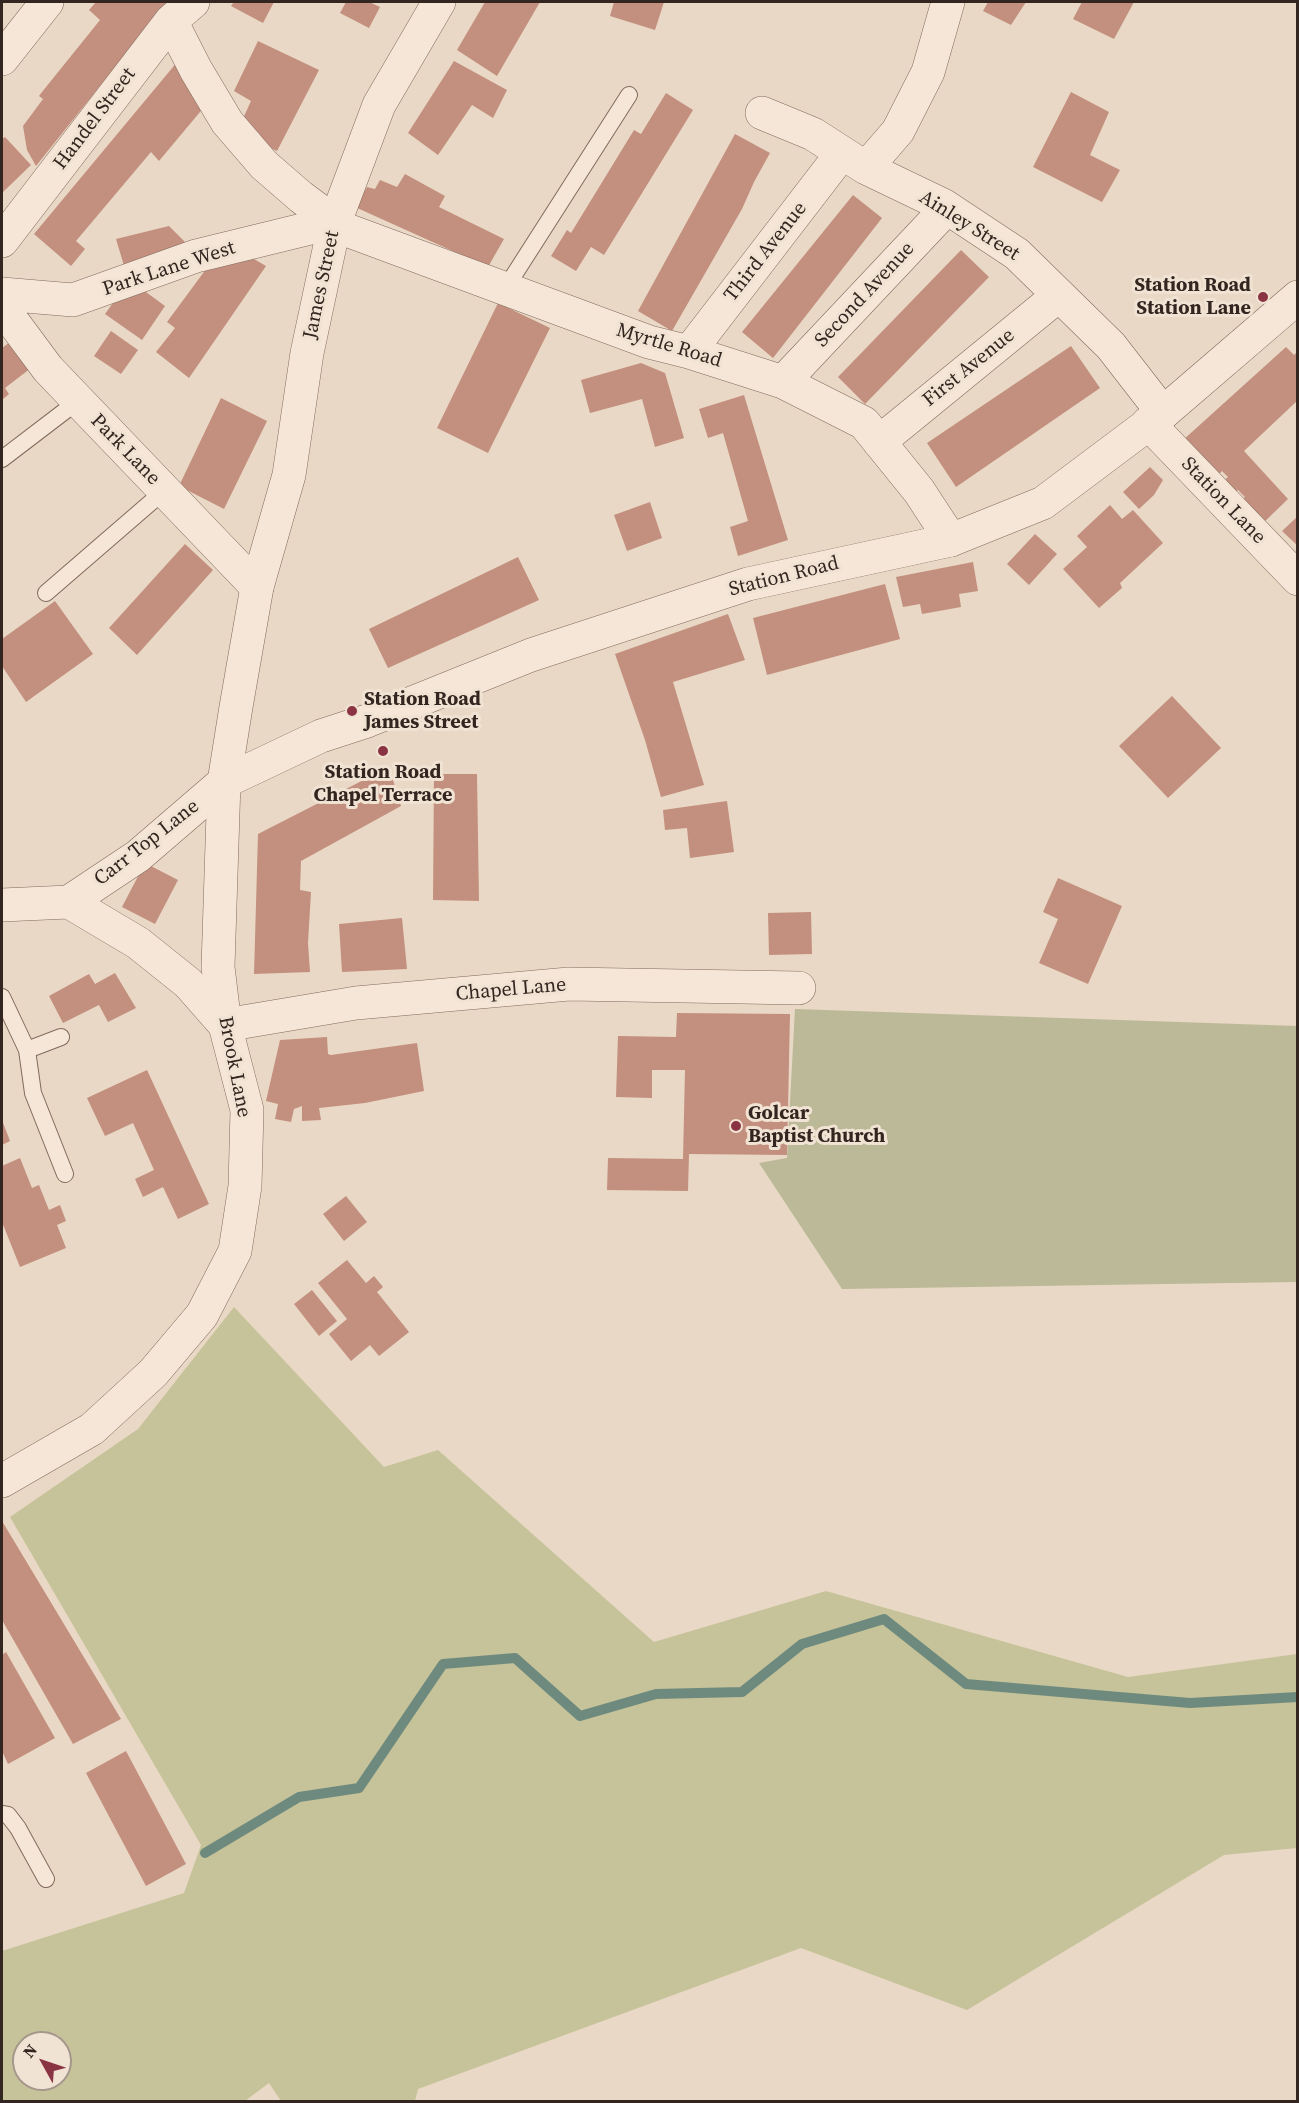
<!DOCTYPE html>
<style>
body{margin:0}
#map{position:relative;width:1299px;height:2103px;overflow:hidden;background:#e9d8c5;font-family:"Source Serif 4",serif}
canvas{display:block}
.frame{position:absolute;inset:0;border:3px solid #33251f;pointer-events:none}
.north{position:absolute;left:12px;top:2031px;width:60px;height:60px;box-sizing:border-box;background:#f1e3d3;border:2px solid #a5978b;border-radius:50%;rotate:310deg;font-size:16px;font-weight:700;line-height:24px;text-align:center;color:#33251f}
.north::after{content:'';display:block;margin:auto;width:21px;height:27px;background:#8a3343;clip-path:polygon(50% 0,100% 100%,50% 72%,0 100%)}
</style>
<div id="map">
<canvas width="1299" height="2103"></canvas>
<div class="frame"></div>
<div class="north">N</div>
</div>
<script>
const ctx = document.querySelector('canvas').getContext('2d');
ctx.lineJoin = 'round';
function fill(path, color) {
  ctx.fillStyle = color;
  ctx.fill(path, 'evenodd');
}
function poly(rows) {
  const path = new Path2D();
  for (const r of rows) {
    path.moveTo(r[0], r[1]);
    for (let i = 2; i < r.length; i += 2) path.lineTo(r[i], r[i + 1]);
  }
  return path;
}
function strokePath(path, color, width, dash) {
  ctx.strokeStyle = color;
  ctx.lineWidth = width;
  ctx.lineCap = dash ? 'butt' : 'round';
  ctx.setLineDash(dash || []);
  ctx.stroke(path);
}
function write(font, color, halo, rows, align = 'center') {
  ctx.font = font + ' "Source Serif 4",serif';
  ctx.lineWidth = 6;
  ctx.setLineDash([]);
  ctx.textBaseline = 'middle';
  ctx.strokeStyle = halo;
  ctx.fillStyle = color;
  for (const [text, x, y, turn = 0] of rows) {
    ctx.save();
    ctx.translate(x, y);
    ctx.rotate((+turn || 0) * Math.PI / 180);
    ctx.textAlign = isNaN(turn) ? turn : align;
    if (halo) ctx.strokeText(text, 0, 0);
    ctx.fillText(text, 0, 0);
    ctx.restore();
  }
}
const green = poly([
 [234,1307,384,1467,438,1450,654,1642,826,1591,1128,1677,1297,1654,1297,1848,1224,1855,967,2010,801,1948,418,2089,415,2101,281,2101,269,2083,245,2101,2,2101,2,1951,184,1893,201,1845,10,1517,138,1429],
 [24,2043,60,2043,60,2079,24,2079]
]);
const cemetery = poly([
 [795,1009,1297,1026,1297,1282,842,1289,759,1163,787,1158]
]);
const stream = poly([
 [205,1853,299,1797,359,1788,443,1664,515,1658,580,1716,656,1694,742,1692,802,1644,884,1619,966,1684,1190,1703,1298,1697]
]);
const building = poly([
 [96,2,167,2,36,166,27,150,23,126,43,99,39,96,42,92,100,20,89,10],
 [234,2,274,2,263,23,231,6],
 [346,2,369,2,380,7,369,28,340,13],
 [485,2,540,2,497,76,457,50],
 [614,2,664,2,655,30,610,16],
 [988,2,1026,2,1011,25,983,11],
 [1082,2,1134,2,1114,39,1073,19],
 [258,41,319,70,277,151,250,139,240,125,251,101,234,91],
 [178,61,205,106,159,161,151,152,76,241,85,249,71,266,34,234],
 [454,61,507,90,493,118,472,105,438,155,408,133],
 [1071,92,1109,112,1090,155,1120,170,1102,202,1033,167],
 [666,93,693,110,604,255,591,247,576,271,551,256,567,230,571,233,634,130,641,134],
 [735,134,770,153,754,182,742,209,672,331,638,311],
 [5,137,31,165,2,193,2,139],
 [405,174,445,196,439,207,504,239,488,267,355,207,367,187,375,189,380,180,397,187],
 [853,195,882,218,773,358,742,332],
 [169,226,191,248,125,269,116,239],
 [961,250,989,277,865,404,838,377],
 [240,251,266,266,189,378,156,352,175,328,167,322,212,261],
 [139,287,165,306,142,340,105,314,123,289],
 [498,303,550,328,488,453,437,428],
 [111,331,138,350,121,374,94,356],
 [10,342,31,368,5,388,9,394,2,400,2,348],
 [1071,346,1100,388,956,487,927,443],
 [1286,347,1294,355,1298,351,1298,400,1244,451,1288,499,1259,527,1238,503,1245,497,1238,490,1231,496,1220,484,1228,477,1222,471,1215,478,1182,441],
 [641,363,665,373,684,438,655,447,642,399,590,413,581,380],
 [744,395,788,540,738,556,730,527,748,521,723,433,708,438,699,409],
 [221,398,267,421,224,509,179,486],
 [1150,467,1163,480,1154,495,1139,509,1123,492],
 [650,502,662,538,627,551,614,515],
 [1110,505,1122,519,1133,510,1163,543,1120,583,1122,588,1099,608,1063,569,1087,547,1077,536],
 [1298,516,1298,546,1282,531],
 [1035,534,1057,554,1029,585,1007,564],
 [185,544,213,570,137,655,109,628],
 [518,557,539,600,388,668,369,629],
 [973,562,978,591,959,594,961,607,922,614,920,604,903,607,896,577],
 [885,584,900,639,767,675,753,618],
 [55,601,93,654,26,702,2,666,2,639],
 [728,614,745,660,673,682,704,785,661,797,645,740,615,654],
 [1172,696,1221,748,1168,798,1119,746],
 [389,767,401,806,301,861,300,890,311,892,308,943,310,972,254,974,258,834],
 [434,774,477,774,479,901,433,900],
 [727,801,734,852,690,858,687,828,665,830,663,810],
 [145,863,178,880,155,924,122,907],
 [1058,878,1122,906,1088,984,1039,963,1058,919,1043,912],
 [811,912,812,954,769,955,768,913],
 [402,918,407,969,342,972,339,924],
 [115,973,136,1008,108,1022,99,1005,63,1023,49,996,89,974,95,984],
 [677,1013,790,1014,787,1155,689,1154,688,1191,607,1190,608,1158,683,1159,685,1070,652,1070,652,1098,616,1097,618,1036,676,1037],
 [327,1037,328,1054,331,1055,417,1043,424,1091,365,1103,319,1108,321,1120,302,1121,302,1106,294,1109,291,1122,275,1119,278,1104,266,1101,280,1040],
 [147,1070,209,1204,178,1219,163,1187,143,1197,135,1179,154,1170,133,1123,105,1136,87,1098],
 [2,1120,10,1141,2,1145],
 [20,1158,32,1188,39,1185,49,1210,60,1205,66,1221,57,1225,66,1248,20,1267,2,1222,2,1166],
 [346,1196,367,1222,344,1241,323,1214],
 [347,1260,366,1283,374,1276,383,1287,377,1292,409,1332,379,1356,370,1345,351,1361,329,1334,347,1319,318,1283],
 [312,1290,337,1321,319,1336,294,1304],
 [2,1521,121,1719,73,1744,2,1620],
 [6,1652,55,1738,8,1764,2,1751,2,1655],
 [126,1751,186,1864,146,1886,86,1773]
]);
const service = poly([
 [505,289,629,95],
 [2,459,78,401],
 [46,593,164,491],
 [2,997,27,1050,33,1093,65,1174],
 [27,1050,61,1037],
 [2,1814,8,1815,18,1828,46,1879]
]);
const minor = poly([
 [171,21,196,70,227,122,264,165,301,197,344,229,649,342,689,352,783,382,864,423,919,491,951,540],
 [2,59,47,2],
 [762,113,813,134,866,168,943,205,1017,254,1111,346,1163,413],
 [866,168,898,131,928,72,948,2],
 [2,241,171,21,193,2],
 [2,294,73,300,196,256,335,222],
 [2,307,48,369,257,587],
 [689,352,842,153],
 [783,382,947,208],
 [1148,423,1298,579],
 [879,442,1059,295],
 [69,902,138,943,188,983,225,1025,356,1003,569,984,799,988],
 [2,905,69,902,138,856,224,782]
]);
const tertiary = poly([
 [224,782,321,736,367,721,531,655,748,584,951,540,1043,503,1163,413,1298,297],
 [2,1481,92,1429,153,1373,202,1315,235,1251,245,1186,247,1110,225,1025,218,967,224,782,236,707,257,587,289,475,307,353,335,222,379,105,439,2]
]);
const markers = [
 [1263,297,6,"#8a3343"],
 [352,711,6,"#8a3343"],
 [383,751,6,"#8a3343"],
 [736,1126,6,"#8a3343"]
];
const streetNames = [
 ["Handel Street",95,119,-53],
 ["Ainley Street",969,226,32],
 ["Third Avenue",766,252,-52],
 ["Park Lane West",169,269,-18],
 ["James Street",322,285,-78],
 ["Second Avenue",865,295,-47],
 ["Myrtle Road",669,346,17],
 ["First Avenue",969,368,-39],
 ["Park Lane",125,450,46],
 ["Station Lane",1223,501,46],
 ["Station Road",784,577,-14],
 ["Carr Top Lane",147,843,-38],
 ["Chapel Lane",511,990,-5],
 ["Brook Lane",234,1067,79]
];
const poiNames = [
 ["Station Road",1251,286,"right"],
 ["Station Lane",1251,309,"right"],
 ["Station Road",364,700],
 ["James Street",364,723],
 ["Station Road",383,773,"center"],
 ["Chapel Terrace",383,796,"center"],
 ["Golcar",748,1114],
 ["Baptist Church",748,1137]
];
fill(green, '#c6c39a');
fill(cemetery, '#bbb998');
strokePath(stream, '#6e8a7e', 10);
fill(building, '#c38f7e');
strokePath(service, '#826a5d', 18);
strokePath(minor, '#826a5d', 34);
strokePath(tertiary, '#826a5d', 34);
strokePath(service, '#f5e6d7', 16);
strokePath(minor, '#f5e6d7', 33);
strokePath(tertiary, '#f5e6d7', 33);
for (const [x, y, r, color] of markers) {
  const dot = new Path2D();
  dot.arc(x, y, r, 0, 2 * Math.PI);
  ctx.fillStyle = color;
  ctx.fill(dot);
  strokePath(dot, '#f1e3d3', 2);
}
write('20px', '#33251f', '#f1e3d3', streetNames);
write('bold 20px', '#33251f', '#f1e3d3', poiNames, 'left');
</script>
